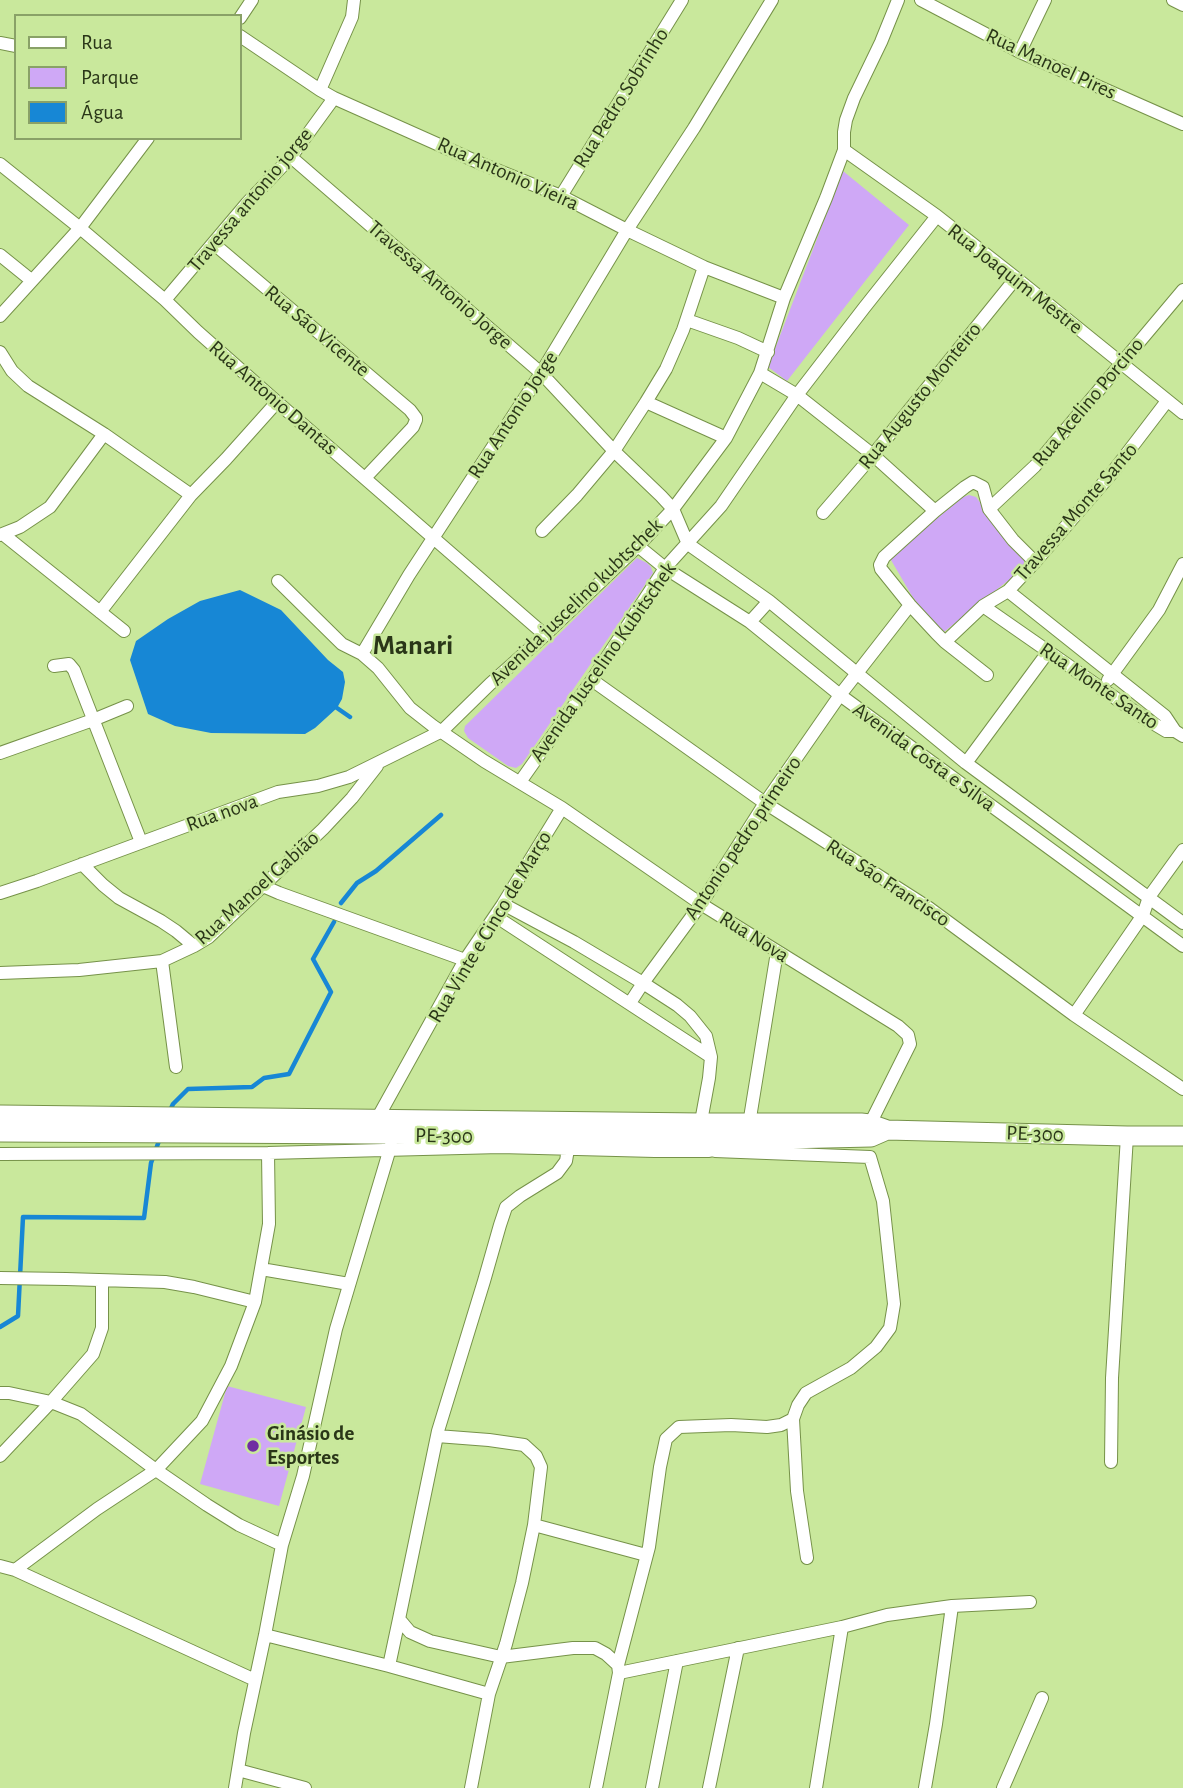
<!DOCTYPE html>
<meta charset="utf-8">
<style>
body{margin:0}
#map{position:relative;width:1183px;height:1788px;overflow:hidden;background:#c9e89c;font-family:"Alegreya Sans",sans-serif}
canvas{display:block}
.legend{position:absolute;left:14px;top:14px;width:228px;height:126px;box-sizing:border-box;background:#c9e89c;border:2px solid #89a167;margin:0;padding:9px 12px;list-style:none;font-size:21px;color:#2a3618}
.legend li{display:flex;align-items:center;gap:14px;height:35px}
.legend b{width:35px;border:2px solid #89a167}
</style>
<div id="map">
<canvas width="1183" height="1788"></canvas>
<ul class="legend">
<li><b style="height:9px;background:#fff"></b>Rua</li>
<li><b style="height:19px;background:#cfa8f6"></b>Parque</li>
<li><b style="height:19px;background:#1787d5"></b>Água</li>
</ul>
</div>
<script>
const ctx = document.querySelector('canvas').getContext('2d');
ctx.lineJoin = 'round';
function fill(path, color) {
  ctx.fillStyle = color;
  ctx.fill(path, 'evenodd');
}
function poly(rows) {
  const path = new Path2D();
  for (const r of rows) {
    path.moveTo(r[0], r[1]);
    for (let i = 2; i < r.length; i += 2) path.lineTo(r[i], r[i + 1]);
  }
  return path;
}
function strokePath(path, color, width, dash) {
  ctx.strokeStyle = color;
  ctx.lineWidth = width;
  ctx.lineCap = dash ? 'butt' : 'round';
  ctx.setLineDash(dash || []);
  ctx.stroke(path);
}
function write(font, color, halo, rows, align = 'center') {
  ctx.font = font + ' "Alegreya Sans",sans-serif';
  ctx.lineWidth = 5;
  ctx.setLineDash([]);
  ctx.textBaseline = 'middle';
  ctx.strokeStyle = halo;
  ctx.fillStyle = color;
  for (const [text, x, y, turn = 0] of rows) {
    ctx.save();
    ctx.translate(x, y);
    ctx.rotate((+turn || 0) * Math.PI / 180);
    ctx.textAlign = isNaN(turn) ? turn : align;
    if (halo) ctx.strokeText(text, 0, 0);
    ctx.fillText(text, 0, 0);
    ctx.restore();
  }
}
const green = poly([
 [843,171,909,225,787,381,768,367],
 [969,495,976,497,979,501,1024,559,1024,565,1020,571,944,632,939,633,912,596,891,560,892,555,963,497],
 [637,558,647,563,651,567,653,573,522,764,516,768,508,766,468,738,464,731,465,726],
 [227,1386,306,1407,279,1506,200,1484]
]);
const water = poly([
 [240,590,281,610,328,660,343,672,345,682,342,699,337,708,315,728,305,734,211,733,175,726,148,714,130,660,136,641,168,619,200,601]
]);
const stream = poly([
 [337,708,350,717],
 [341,903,357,883,376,871,441,815],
 [169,1113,173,1104,188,1089,252,1087,264,1078,289,1074,331,992,313,959,334,922],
 [0,1327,18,1316,23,1217,144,1218,151,1163,160,1138]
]);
const street = poly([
 [772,0,694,128,627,230,541,373,409,575,362,654,378,668,410,708,433,726,484,761,562,808,701,904,898,1026,908,1035,910,1044,870,1124],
 [921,0,1020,52,1183,124],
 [1173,0,1183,5],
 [240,18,252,0],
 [240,36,320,90,334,98,482,164,561,196,627,230,704,267,784,298],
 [0,43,16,46],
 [1020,52,1045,0],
 [320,90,352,17,354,0],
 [844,150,937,216,1016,278,1183,413],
 [291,157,541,373,614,451,661,496,673,509,688,544],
 [0,164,80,228,165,300,198,332,277,402,545,635],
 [561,196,682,0],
 [214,244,410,410,416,418,416,420,413,427,365,478],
 [0,255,31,280],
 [165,300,247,203,291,157,334,98],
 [0,316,80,228,148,138],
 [687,320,738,338,768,352],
 [0,352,12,371,28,386,104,434,191,495],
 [760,373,797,395,873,455,935,511],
 [646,402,726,438],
 [989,509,1035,466,1183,290],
 [823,513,873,455,1016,278],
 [542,531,577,495,614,451,646,402,666,369,683,330,704,267],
 [0,535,20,527,50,507,104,434],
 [4,535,124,631],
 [688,544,769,601,966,763,1183,923],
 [638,546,665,568,750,622,840,695,1183,946],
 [278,581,342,644,362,654],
 [1008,591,1165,716,1175,731,1183,736],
 [983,606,1141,716,1166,731,1175,731],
 [100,612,191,495,226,459,277,402],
 [750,622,769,601],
 [945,642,983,606,1008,591,1035,562,1112,473,1167,401],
 [54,666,69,664,74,670,141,842],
 [987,675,945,642,936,633,910,605,881,569,880,565,884,557,935,511,965,487,973,482,983,487,989,509,1013,540,1035,562],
 [592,680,765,803,929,908,1074,1015,1183,1089],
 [1108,680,1159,610,1183,564],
 [0,753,93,720,127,706],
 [966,763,1048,652],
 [520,782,592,680,665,568,721,506,797,395,864,308,937,216],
 [82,864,103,885,119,898,161,921,176,931,194,946],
 [263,886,279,893,465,960],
 [0,893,37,881,278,792,318,786,349,777,442,731,490,684,545,635,638,546,673,509,726,438,760,373,784,298,826,198,844,150,844,132,846,120,854,98,881,42,898,0],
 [503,904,574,942,643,983,677,1005,690,1016,706,1036,711,1057,709,1078,700,1127],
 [495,916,711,1057],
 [162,961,176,1067],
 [0,973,79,970,162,961,194,946,209,937,323,829,352,798,377,766],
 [630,1003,643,983,701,904,765,803,840,695,910,605],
 [1074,1015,1143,915,1149,897,1183,850],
 [377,1123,377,1119,465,960,503,904,562,808],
 [749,1124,777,952],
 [568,1149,566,1161,557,1173,520,1196,506,1207,500,1225,484,1281,438,1431,399,1619,410,1632,430,1641,501,1657,573,1648,595,1648,606,1654,618,1665,619,1673,596,1788],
 [715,1151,870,1157,883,1201,894,1304,890,1328,876,1347,851,1368,806,1393,798,1405,793,1419,797,1491,807,1558],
 [0,1154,268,1153,500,1147,655,1151,708,1151,724,1148],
 [261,1269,349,1284],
 [0,1278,66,1279,165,1282,194,1287,255,1302],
 [0,1393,9,1393,51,1402,81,1414,156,1470,207,1505,239,1525,282,1545],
 [437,1436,489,1440,524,1445,536,1456,541,1467,534,1525,522,1583,506,1644,489,1694,471,1788],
 [0,1456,51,1402,93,1354,102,1328,102,1281],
 [1111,1462,1112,1378,1127,1136],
 [534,1525,646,1555],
 [0,1566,15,1570,255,1680],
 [15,1570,97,1509,156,1470,202,1421,231,1366,255,1302,269,1224,268,1153],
 [265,1635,389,1666,489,1694],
 [618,1665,649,1547,660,1467,666,1439,679,1427,731,1425,767,1427,781,1425,793,1419],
 [389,1666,399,1619],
 [619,1673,842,1627,887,1615,952,1606,1030,1602],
 [238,1770,305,1788],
 [235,1788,244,1733,265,1635,282,1545,303,1476,336,1329,391,1145],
 [652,1788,677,1661],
 [709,1788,738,1648],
 [816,1788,842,1627],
 [925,1788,936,1724,952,1606],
 [1003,1788,1042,1698]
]);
const primary = poly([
 [0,1115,701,1123,861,1123,870,1124,887,1130,1127,1136,1183,1136],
 [0,1132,377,1134,613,1138,697,1141,871,1137,887,1130]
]);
const markers = [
 [253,1446,7,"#702da2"]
];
const streetNames = [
 ["Rua Manoel Pires",1051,64,25],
 ["Rua Pedro Sobrinho",621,98,-58],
 ["Rua Antonio Vieira",508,174,24],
 ["Travessa antonio jorge",250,200,-50],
 ["Rua Joaquim Mestre",1015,279,38],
 ["Travessa Antonio Jorge",440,285,41],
 ["Rua São Vicente",317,331,40],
 ["Rua Augusto Monteiro",920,396,-51],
 ["Rua Antonio Dantas",273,398,41],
 ["Rua Acelino Porcino",1088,402,-50],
 ["Rua Antonio Jorge",513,415,-57],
 ["Travessa Monte Santo",1076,512,-49],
 ["Avenida juscelino kubtschek",576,602,-44],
 ["Avenida Juscelino Kubitschek",603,662,-55],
 ["Rua Monte Santo",1099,686,34],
 ["Avenida Costa e Silva",924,757,36],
 ["Rua nova",222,813,-20],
 ["Antonio pedro primeiro",743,838,-56],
 ["Rua São Francisco",888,883,33],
 ["Rua Manoel Gabião",257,888,-42],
 ["Rua Vinte e Cinco de Março",490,927,-59],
 ["Rua Nova",754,937,32],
 ["PE-300",1035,1134,2],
 ["PE-300",444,1136,1]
];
const poiNames = [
 ["Ginásio de",267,1434],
 ["Esportes",267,1458]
];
const districtNames = [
 ["Manari",413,646]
];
fill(green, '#cfa8f6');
fill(water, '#1787d5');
strokePath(stream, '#1787d5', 4.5);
strokePath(street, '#769249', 14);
strokePath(primary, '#769249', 21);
strokePath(street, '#fff', 12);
strokePath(primary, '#fff', 19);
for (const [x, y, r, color] of markers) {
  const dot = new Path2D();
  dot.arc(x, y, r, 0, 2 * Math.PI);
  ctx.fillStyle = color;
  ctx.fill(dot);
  strokePath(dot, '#c9e89c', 2.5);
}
write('21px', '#2a3618', '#c9e89c', streetNames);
write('bold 21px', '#2a3618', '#c9e89c', poiNames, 'left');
write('bold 28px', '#2a3618', '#c9e89c', districtNames);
</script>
